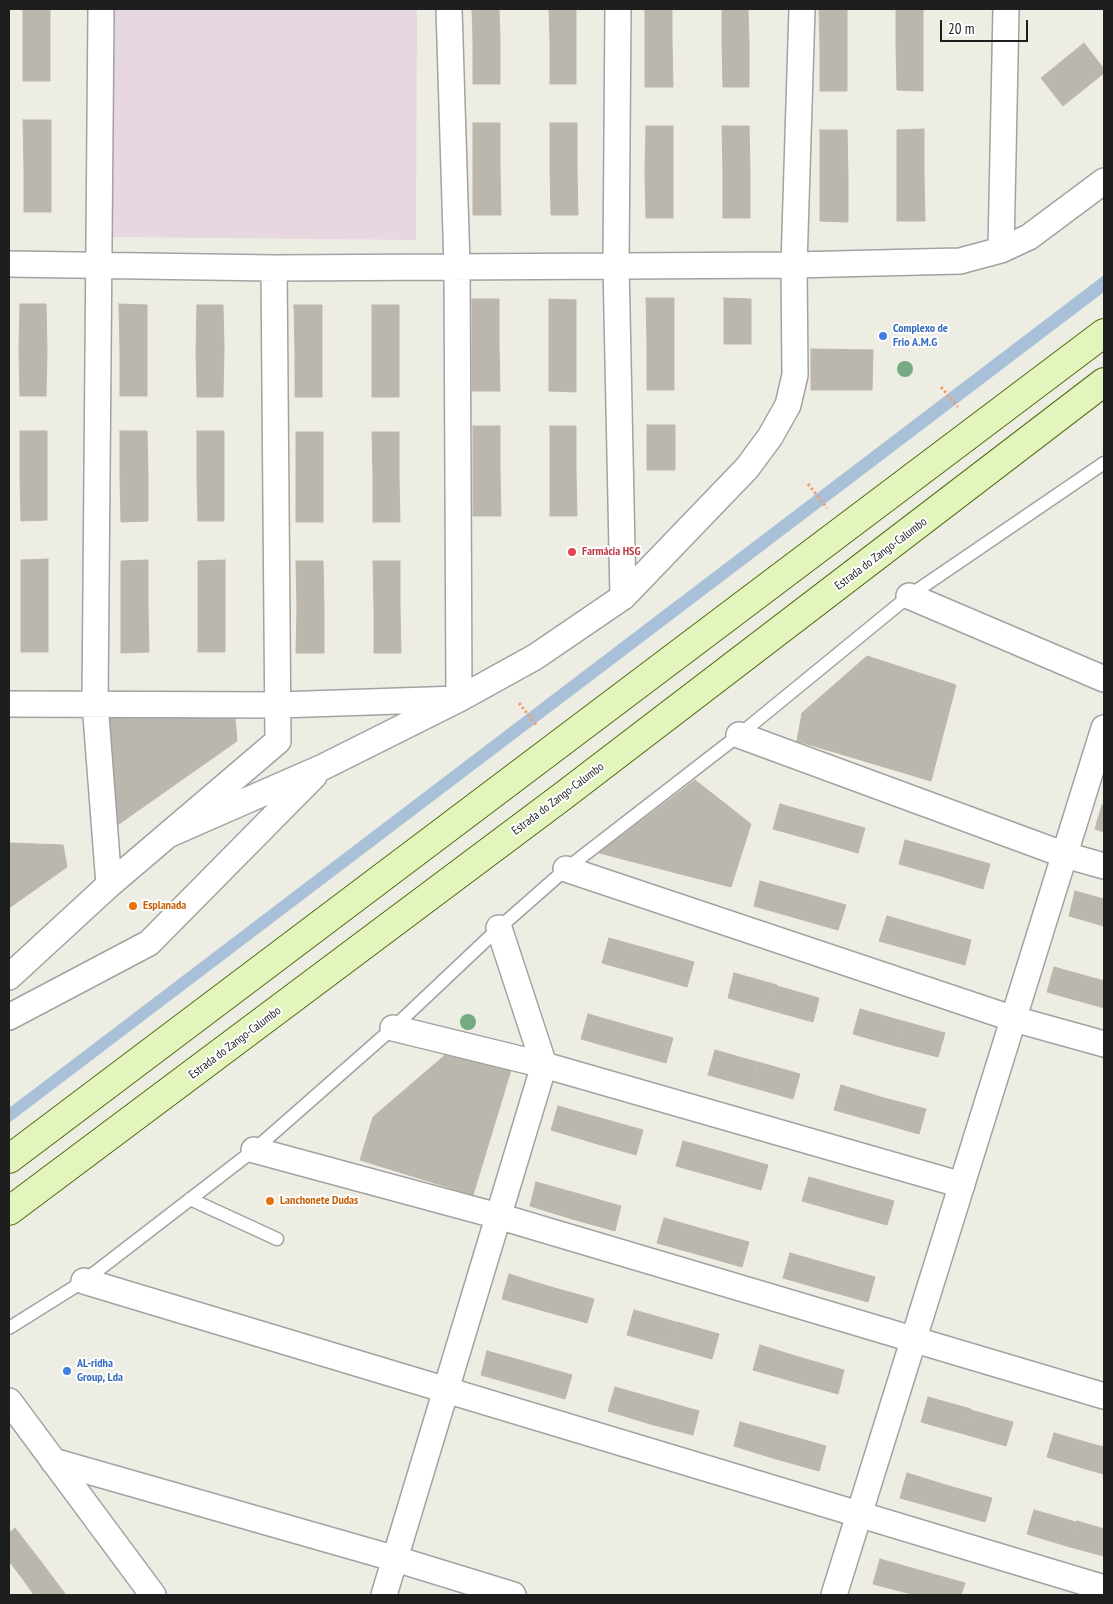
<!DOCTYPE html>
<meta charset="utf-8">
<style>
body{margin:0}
#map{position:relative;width:1113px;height:1604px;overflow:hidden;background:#eeede4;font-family:"PT Sans Narrow",sans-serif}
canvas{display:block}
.frame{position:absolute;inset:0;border:10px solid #1e1e1e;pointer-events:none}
.scale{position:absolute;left:940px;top:20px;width:88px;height:22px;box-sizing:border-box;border:2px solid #1e1e1e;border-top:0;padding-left:6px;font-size:15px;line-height:18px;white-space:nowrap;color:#1e1e1e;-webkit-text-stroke:4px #fff;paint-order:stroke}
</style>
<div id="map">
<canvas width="1113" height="1604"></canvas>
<div class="frame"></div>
<div class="scale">20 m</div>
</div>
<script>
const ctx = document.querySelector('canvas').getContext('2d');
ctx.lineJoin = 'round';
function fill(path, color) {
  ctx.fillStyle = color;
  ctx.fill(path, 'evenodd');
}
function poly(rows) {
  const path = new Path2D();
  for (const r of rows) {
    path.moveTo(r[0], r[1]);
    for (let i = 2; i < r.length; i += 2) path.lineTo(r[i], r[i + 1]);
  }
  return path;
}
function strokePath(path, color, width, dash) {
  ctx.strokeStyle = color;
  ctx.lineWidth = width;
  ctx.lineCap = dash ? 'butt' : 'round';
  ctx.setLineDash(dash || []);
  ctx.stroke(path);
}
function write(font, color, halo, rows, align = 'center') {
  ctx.font = font + ' "PT Sans Narrow",sans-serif';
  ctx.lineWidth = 4;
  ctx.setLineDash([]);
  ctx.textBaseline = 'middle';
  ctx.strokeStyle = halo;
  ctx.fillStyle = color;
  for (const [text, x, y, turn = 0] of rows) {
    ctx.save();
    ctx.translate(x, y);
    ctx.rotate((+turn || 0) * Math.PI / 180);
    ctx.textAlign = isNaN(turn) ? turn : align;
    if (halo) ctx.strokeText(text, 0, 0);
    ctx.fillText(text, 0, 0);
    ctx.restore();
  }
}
const industrial = poly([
 [111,9,417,9,416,240,110,237]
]);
const water = poly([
 [1104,275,1104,292,9,1123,9,1108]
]);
const building = poly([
 [23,9,50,9,50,36,23,36,23,9],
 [472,9,499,9,500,39,473,39,472,9],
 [549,9,576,9,576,39,550,39,549,9],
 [645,9,672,9,672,42,645,42,645,9],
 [722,9,748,9,749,42,722,42,722,9],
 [819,9,847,9,847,45,820,45,819,9],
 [896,9,923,9,923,46,896,46,896,9],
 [23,36,50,36,50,81,23,81,23,36],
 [473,39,500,39,500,84,473,84,473,39],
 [550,39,576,39,576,84,550,84,550,39],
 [645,42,672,42,673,87,645,87,645,42],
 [722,42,749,42,749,87,723,87,722,42],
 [1084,43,1104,69,1104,73,1063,106,1041,78,1084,43],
 [820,45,847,45,847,91,820,91,820,45],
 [896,46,923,46,923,91,897,90,896,46],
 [23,120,51,120,51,166,24,166,23,120],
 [473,123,500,123,500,170,473,169,473,123],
 [550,123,577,123,577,169,550,169,550,123],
 [646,126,673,126,673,172,645,172,646,126],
 [722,126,749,126,750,172,723,172,722,126],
 [924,129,924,175,897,176,897,130,924,129],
 [820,130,847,130,848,176,820,176,820,130],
 [24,166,51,166,51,212,24,212,24,166],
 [473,169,500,170,501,215,473,215,473,169],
 [550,169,577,169,578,215,551,215,550,169],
 [645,172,673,172,673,218,646,218,645,172],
 [723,172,750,172,750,218,723,218,723,172],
 [924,175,925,221,897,221,897,176,924,175],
 [820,176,848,176,848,222,820,221,820,176],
 [646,298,674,298,674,344,647,344,646,298],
 [724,298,751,299,751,344,724,344,724,298],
 [472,299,499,299,499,345,472,345,472,299],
 [549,299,576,300,576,345,549,345,549,299],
 [20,304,46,304,47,350,19,350,20,304],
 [119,304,147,305,147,350,120,350,119,304],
 [197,305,223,305,224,350,196,351,197,305],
 [294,305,322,305,322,351,295,351,294,305],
 [372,305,399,305,399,351,372,351,372,305],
 [647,344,674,344,674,390,647,390,647,344],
 [472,345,499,345,500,391,472,391,472,345],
 [549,345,576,345,576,392,549,391,549,345],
 [811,349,873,350,872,390,811,390,811,349],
 [19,350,47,350,46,396,20,396,19,350],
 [120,350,147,350,147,396,120,396,120,350],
 [224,350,223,397,197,397,196,351,224,350],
 [295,351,322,351,322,397,295,397,295,351],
 [372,351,399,351,399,397,372,397,372,351],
 [647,425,675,425,675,470,647,470,647,425],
 [473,426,500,426,500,471,473,471,473,426],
 [550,426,576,426,576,471,550,472,550,426],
 [20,431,47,431,47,476,20,476,20,431],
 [120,431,147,431,148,476,120,476,120,431],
 [197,431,224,431,224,477,197,477,197,431],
 [296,432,323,432,323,477,296,476,296,432],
 [372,432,399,432,399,477,373,477,372,432],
 [473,471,500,471,501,516,473,516,473,471],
 [576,471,577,516,550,516,550,472,576,471],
 [20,476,47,476,47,520,21,521,20,476],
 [120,476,148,476,148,521,121,522,120,476],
 [296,476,323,477,323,522,296,522,296,476],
 [197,477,224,477,224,521,198,521,197,477],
 [373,477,399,477,400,522,373,522,373,477],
 [48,559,48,605,21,606,21,560,48,559],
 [148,560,148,607,121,607,121,561,148,560],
 [225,560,225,606,198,607,198,561,225,560],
 [296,561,323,561,324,607,297,607,296,561],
 [373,561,400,561,400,607,374,607,373,561],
 [48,605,48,652,21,652,21,606,48,605],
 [225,606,225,652,198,652,198,607,225,606],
 [121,607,148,607,149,652,121,653,121,607],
 [297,607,324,607,324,653,296,653,297,607],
 [374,607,400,607,401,653,374,653,374,607],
 [867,656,956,685,931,781,797,741,802,713,867,656],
 [106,714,235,717,237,741,109,831,106,714],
 [695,780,751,824,731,887,599,853,695,780],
 [780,804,822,816,816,841,773,829,780,804],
 [1102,805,1104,805,1104,832,1095,829,1102,805],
 [822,816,865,828,858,853,816,841,822,816],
 [905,840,948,852,941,876,899,864,905,840],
 [9,843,63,845,67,867,9,908,9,843],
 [948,852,990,864,983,889,941,876,948,852],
 [760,881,803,893,796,918,754,906,760,881],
 [1075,891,1104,899,1104,926,1069,916,1075,891],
 [803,893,846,905,838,930,796,918,803,893],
 [887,916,929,928,922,953,879,941,887,916],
 [929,928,971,940,965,965,922,953,929,928],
 [609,938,652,950,645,975,602,963,609,938],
 [652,950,694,962,687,987,645,975,652,950],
 [1054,967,1097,979,1090,1004,1047,992,1054,967],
 [734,973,777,985,770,1010,728,998,734,973],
 [1097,979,1104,981,1104,1008,1090,1004,1097,979],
 [777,986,819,998,813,1022,770,1010,777,986],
 [860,1009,902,1021,896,1046,853,1034,860,1009],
 [588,1014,630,1026,623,1051,581,1039,588,1014],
 [903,1021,945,1033,938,1057,896,1046,903,1021],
 [630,1026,673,1038,666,1063,623,1051,630,1026],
 [451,1050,511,1070,473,1195,360,1160,373,1117,451,1050],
 [715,1050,757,1062,751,1087,708,1075,715,1050],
 [758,1062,800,1074,793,1099,751,1087,758,1062],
 [841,1085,884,1098,877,1122,834,1110,841,1085],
 [884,1098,926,1109,919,1134,877,1122,884,1098],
 [558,1106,600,1118,594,1143,551,1130,558,1106],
 [600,1118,643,1130,636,1155,594,1143,600,1118],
 [683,1141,726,1153,719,1178,676,1166,683,1141],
 [726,1153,768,1165,761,1190,719,1178,726,1153],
 [809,1177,851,1189,844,1213,802,1201,809,1177],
 [536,1182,579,1194,572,1219,530,1206,536,1182],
 [851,1189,894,1201,887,1225,844,1213,851,1189],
 [579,1194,621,1206,615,1231,572,1219,579,1194],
 [664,1218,706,1230,700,1255,657,1243,664,1218],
 [706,1230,749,1242,742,1267,700,1255,706,1230],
 [790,1253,832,1265,825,1290,783,1278,790,1253],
 [832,1265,875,1277,868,1302,825,1290,832,1265],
 [509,1274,551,1287,544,1311,502,1299,509,1274],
 [551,1287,594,1299,587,1323,544,1311,551,1287],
 [634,1310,676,1322,670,1347,627,1335,634,1310],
 [677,1322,719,1334,712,1359,670,1347,677,1322],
 [760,1345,802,1358,795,1382,753,1370,760,1345],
 [487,1351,530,1363,523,1387,481,1375,487,1351],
 [802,1358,844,1370,838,1394,795,1382,802,1358],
 [530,1363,572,1375,565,1399,523,1387,530,1363],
 [615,1387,657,1399,650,1424,608,1411,615,1387],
 [928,1397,971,1409,964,1434,921,1422,928,1397],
 [657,1399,699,1411,693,1435,650,1424,657,1399],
 [971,1410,1013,1422,1006,1446,964,1434,971,1410],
 [740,1422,783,1434,776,1459,734,1446,740,1422],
 [1054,1433,1096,1445,1089,1470,1047,1457,1054,1433],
 [783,1434,826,1446,819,1471,776,1459,783,1434],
 [1096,1445,1104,1447,1104,1474,1089,1470,1096,1445],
 [907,1473,949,1486,943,1510,900,1498,907,1473],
 [949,1486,992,1498,985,1522,943,1510,949,1486],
 [1034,1510,1076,1522,1070,1547,1027,1534,1034,1510],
 [1077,1521,1104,1529,1104,1556,1070,1547,1077,1521],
 [15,1528,42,1563,22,1578,9,1561,9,1533,15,1528],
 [880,1559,922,1571,915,1595,873,1584,880,1559],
 [42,1563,66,1595,34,1595,22,1578,42,1563],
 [922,1571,965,1583,961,1595,915,1595,922,1571]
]);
const path = poly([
 [941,387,958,407],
 [808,484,827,508],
 [519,703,537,726]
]);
const service = poly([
 [190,1199,277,1239],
 [9,1328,84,1281,254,1150,393,1028,499,928,566,869,739,735,909,596,1104,463]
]);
const minor = poly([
 [101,9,95,703,109,885],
 [1001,250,1006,9],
 [9,264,274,268,794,265,960,261,1001,250,1029,237,1104,181],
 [909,596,1104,679],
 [623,597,747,468,770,437,788,405,795,375,794,265,802,9],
 [9,704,278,705,459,699,535,657,623,597,616,265,618,9],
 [739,735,1065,855,1104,866],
 [170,834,323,767,459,699,457,266,449,9],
 [566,869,1014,1019,1104,1044],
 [9,977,109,885,278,741,274,268],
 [9,1017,149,943,314,776],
 [393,1028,544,1065,962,1185],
 [254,1150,498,1216,1104,1396],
 [84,1281,1104,1588],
 [9,1401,153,1595],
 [53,1461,396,1559,513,1595],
 [384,1595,544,1065,499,928],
 [834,1595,1104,728]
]);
const secondary = poly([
 [9,1159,1104,333],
 [9,1211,563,796,1104,382]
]);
const trees = [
 [905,369],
 [468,1022]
];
const markers = [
 [883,336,5,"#3f7fe0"],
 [572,552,5,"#e0444e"],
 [133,906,5,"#e8710a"],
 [270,1201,5,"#e8710a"],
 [67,1371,5,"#3f7fe0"]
];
const shopNames = [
 ["Complexo de",893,329],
 ["Frio A.M.G",893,343],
 ["AL-ridha",77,1364],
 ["Group, Lda",77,1378]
];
const healthNames = [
 ["Farmácia HSG",582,552]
];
const streetNames = [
 ["Estrada do Zango-Calumbo",881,554,-37],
 ["Estrada do Zango-Calumbo",558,799,-37],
 ["Estrada do Zango-Calumbo",235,1043,-37]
];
const foodNames = [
 ["Esplanada",143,906],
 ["Lanchonete Dudas",280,1201]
];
fill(industrial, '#e7d7e0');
fill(water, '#a8c1d8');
fill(building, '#bbb6ae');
strokePath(building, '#beb7a8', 1);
strokePath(service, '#a2a2a2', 15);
strokePath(minor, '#a2a2a2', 28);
strokePath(secondary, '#4a6c0d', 30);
strokePath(path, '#ef9f74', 3, [2.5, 2.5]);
strokePath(service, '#fff', 12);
strokePath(minor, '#fff', 25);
strokePath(secondary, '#e3f5bc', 28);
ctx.fillStyle = '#76aa83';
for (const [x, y] of trees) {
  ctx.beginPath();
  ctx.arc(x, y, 8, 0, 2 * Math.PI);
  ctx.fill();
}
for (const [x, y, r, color] of markers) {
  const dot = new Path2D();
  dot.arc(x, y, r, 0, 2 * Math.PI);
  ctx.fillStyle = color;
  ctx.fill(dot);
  strokePath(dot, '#fff', 2);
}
write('bold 12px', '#366cbe', '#fff', shopNames, 'left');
write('bold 12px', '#be3a42', '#fff', healthNames, 'left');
write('12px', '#1e1e1e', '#fff', streetNames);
write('bold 12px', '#c56008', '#fff', foodNames, 'left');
</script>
